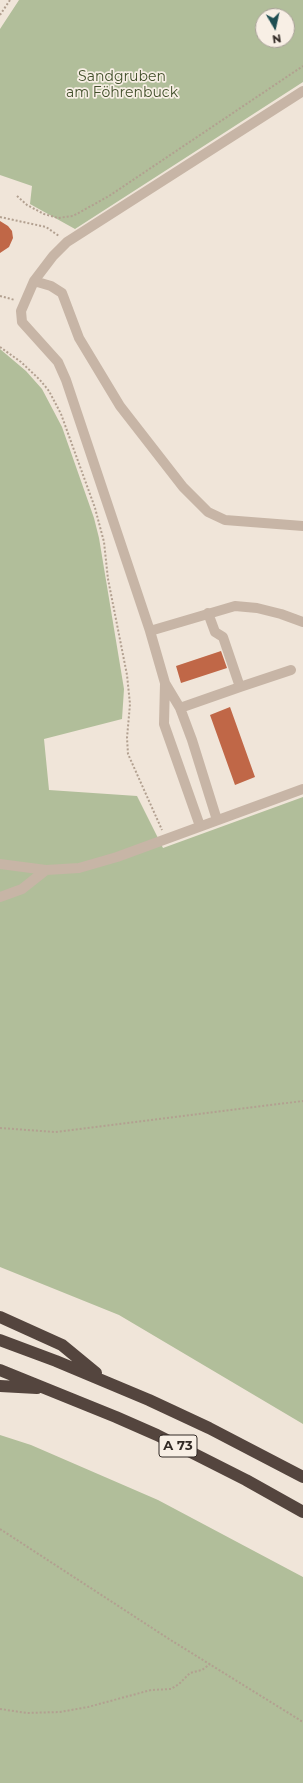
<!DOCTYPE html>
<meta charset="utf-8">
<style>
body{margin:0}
#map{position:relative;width:303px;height:1783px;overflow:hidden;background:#f0e5d9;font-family:Montserrat,sans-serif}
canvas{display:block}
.north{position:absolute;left:255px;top:8px;width:40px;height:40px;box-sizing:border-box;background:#f8efe5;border:1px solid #a9a199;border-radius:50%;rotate:171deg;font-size:11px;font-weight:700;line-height:16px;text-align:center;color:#332b26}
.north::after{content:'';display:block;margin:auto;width:14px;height:18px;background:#1e4e52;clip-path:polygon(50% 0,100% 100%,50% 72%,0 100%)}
</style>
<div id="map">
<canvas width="303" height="1783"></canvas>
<div class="north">N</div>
</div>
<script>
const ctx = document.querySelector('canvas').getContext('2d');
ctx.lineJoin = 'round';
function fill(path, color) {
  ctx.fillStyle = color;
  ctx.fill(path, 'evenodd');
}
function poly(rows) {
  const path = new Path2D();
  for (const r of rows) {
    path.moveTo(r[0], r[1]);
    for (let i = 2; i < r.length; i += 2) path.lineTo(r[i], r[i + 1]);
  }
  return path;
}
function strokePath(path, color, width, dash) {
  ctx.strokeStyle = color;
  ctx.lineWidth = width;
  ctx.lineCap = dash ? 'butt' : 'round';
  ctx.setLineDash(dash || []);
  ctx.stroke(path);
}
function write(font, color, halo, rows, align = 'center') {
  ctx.font = font + ' Montserrat,sans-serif';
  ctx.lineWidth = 3.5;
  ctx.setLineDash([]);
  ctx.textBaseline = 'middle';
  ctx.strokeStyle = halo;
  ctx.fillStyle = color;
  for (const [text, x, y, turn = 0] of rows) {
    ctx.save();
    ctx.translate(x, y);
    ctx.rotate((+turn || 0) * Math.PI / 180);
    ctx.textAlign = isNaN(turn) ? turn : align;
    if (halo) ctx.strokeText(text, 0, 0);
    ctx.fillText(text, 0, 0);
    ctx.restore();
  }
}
const green = poly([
 [19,0,303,0,303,82,75,229,30,204,32,186,0,175,0,29],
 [263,16,287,16,287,40,263,40],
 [0,349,26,371,42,389,62,427,94,518,99,538,124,689,122,719,44,739,49,790,137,796,163,848,303,797,303,1424,119,1315,0,1267],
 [0,1435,31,1445,158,1500,303,1577,303,1783,0,1783]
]);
const building = poly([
 [0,221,8,226,12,231,13,238,9,247,0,253],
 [221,651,227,668,181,683,176,666],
 [230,707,255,777,235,785,210,715]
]);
const path = poly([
 [0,15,10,0],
 [17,196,27,205,44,214,58,218,73,216,109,196,303,66],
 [0,217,46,227,59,236],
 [0,296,15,300],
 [0,347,21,362,40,380,49,391,61,414,95,508,104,542,108,579,127,675,130,704,127,738,128,754,162,830],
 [0,1128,55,1132,303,1101],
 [0,1529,169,1639,303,1722],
 [0,1709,27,1713,60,1712,88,1707,151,1690,171,1689,179,1684,190,1673,202,1670,210,1664]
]);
const minor = poly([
 [34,281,51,286,62,293,79,338,120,406,183,487,208,512,225,520,303,526],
 [150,631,235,606,257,608,281,614,303,622],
 [165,683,164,724,200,826],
 [240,687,291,670],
 [180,708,240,687,223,637,215,632,208,613],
 [217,820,192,740,180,708,165,683,150,631,66,380,58,362,22,322,21,311,34,281,53,256,67,242,303,91],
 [0,864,46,870,79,868,117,857,303,789],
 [0,897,22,889,46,870]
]);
const highway = poly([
 [0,1317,62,1345,96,1373],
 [0,1340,56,1361,149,1400,209,1428,303,1477],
 [0,1370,116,1417,157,1435,246,1480,303,1512],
 [0,1386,37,1388]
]);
const shields = [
 [178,1446,38]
];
const shieldNames = [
 ["A 73",178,1446]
];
const parkNames = [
 ["Sandgruben",122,77],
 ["am Föhrenbuck",122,93]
];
fill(green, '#b1be9a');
fill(building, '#c06747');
strokePath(path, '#b2a090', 2, [2, 2]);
strokePath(minor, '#c7b5a6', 10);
strokePath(highway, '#54453e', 12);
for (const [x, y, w] of shields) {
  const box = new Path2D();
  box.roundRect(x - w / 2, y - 11, w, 22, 3);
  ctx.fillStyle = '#f8efe5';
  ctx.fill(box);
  strokePath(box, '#332b26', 1);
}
write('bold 13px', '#332b26', null, shieldNames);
write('14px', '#42502b', '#f8efe5', parkNames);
</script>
